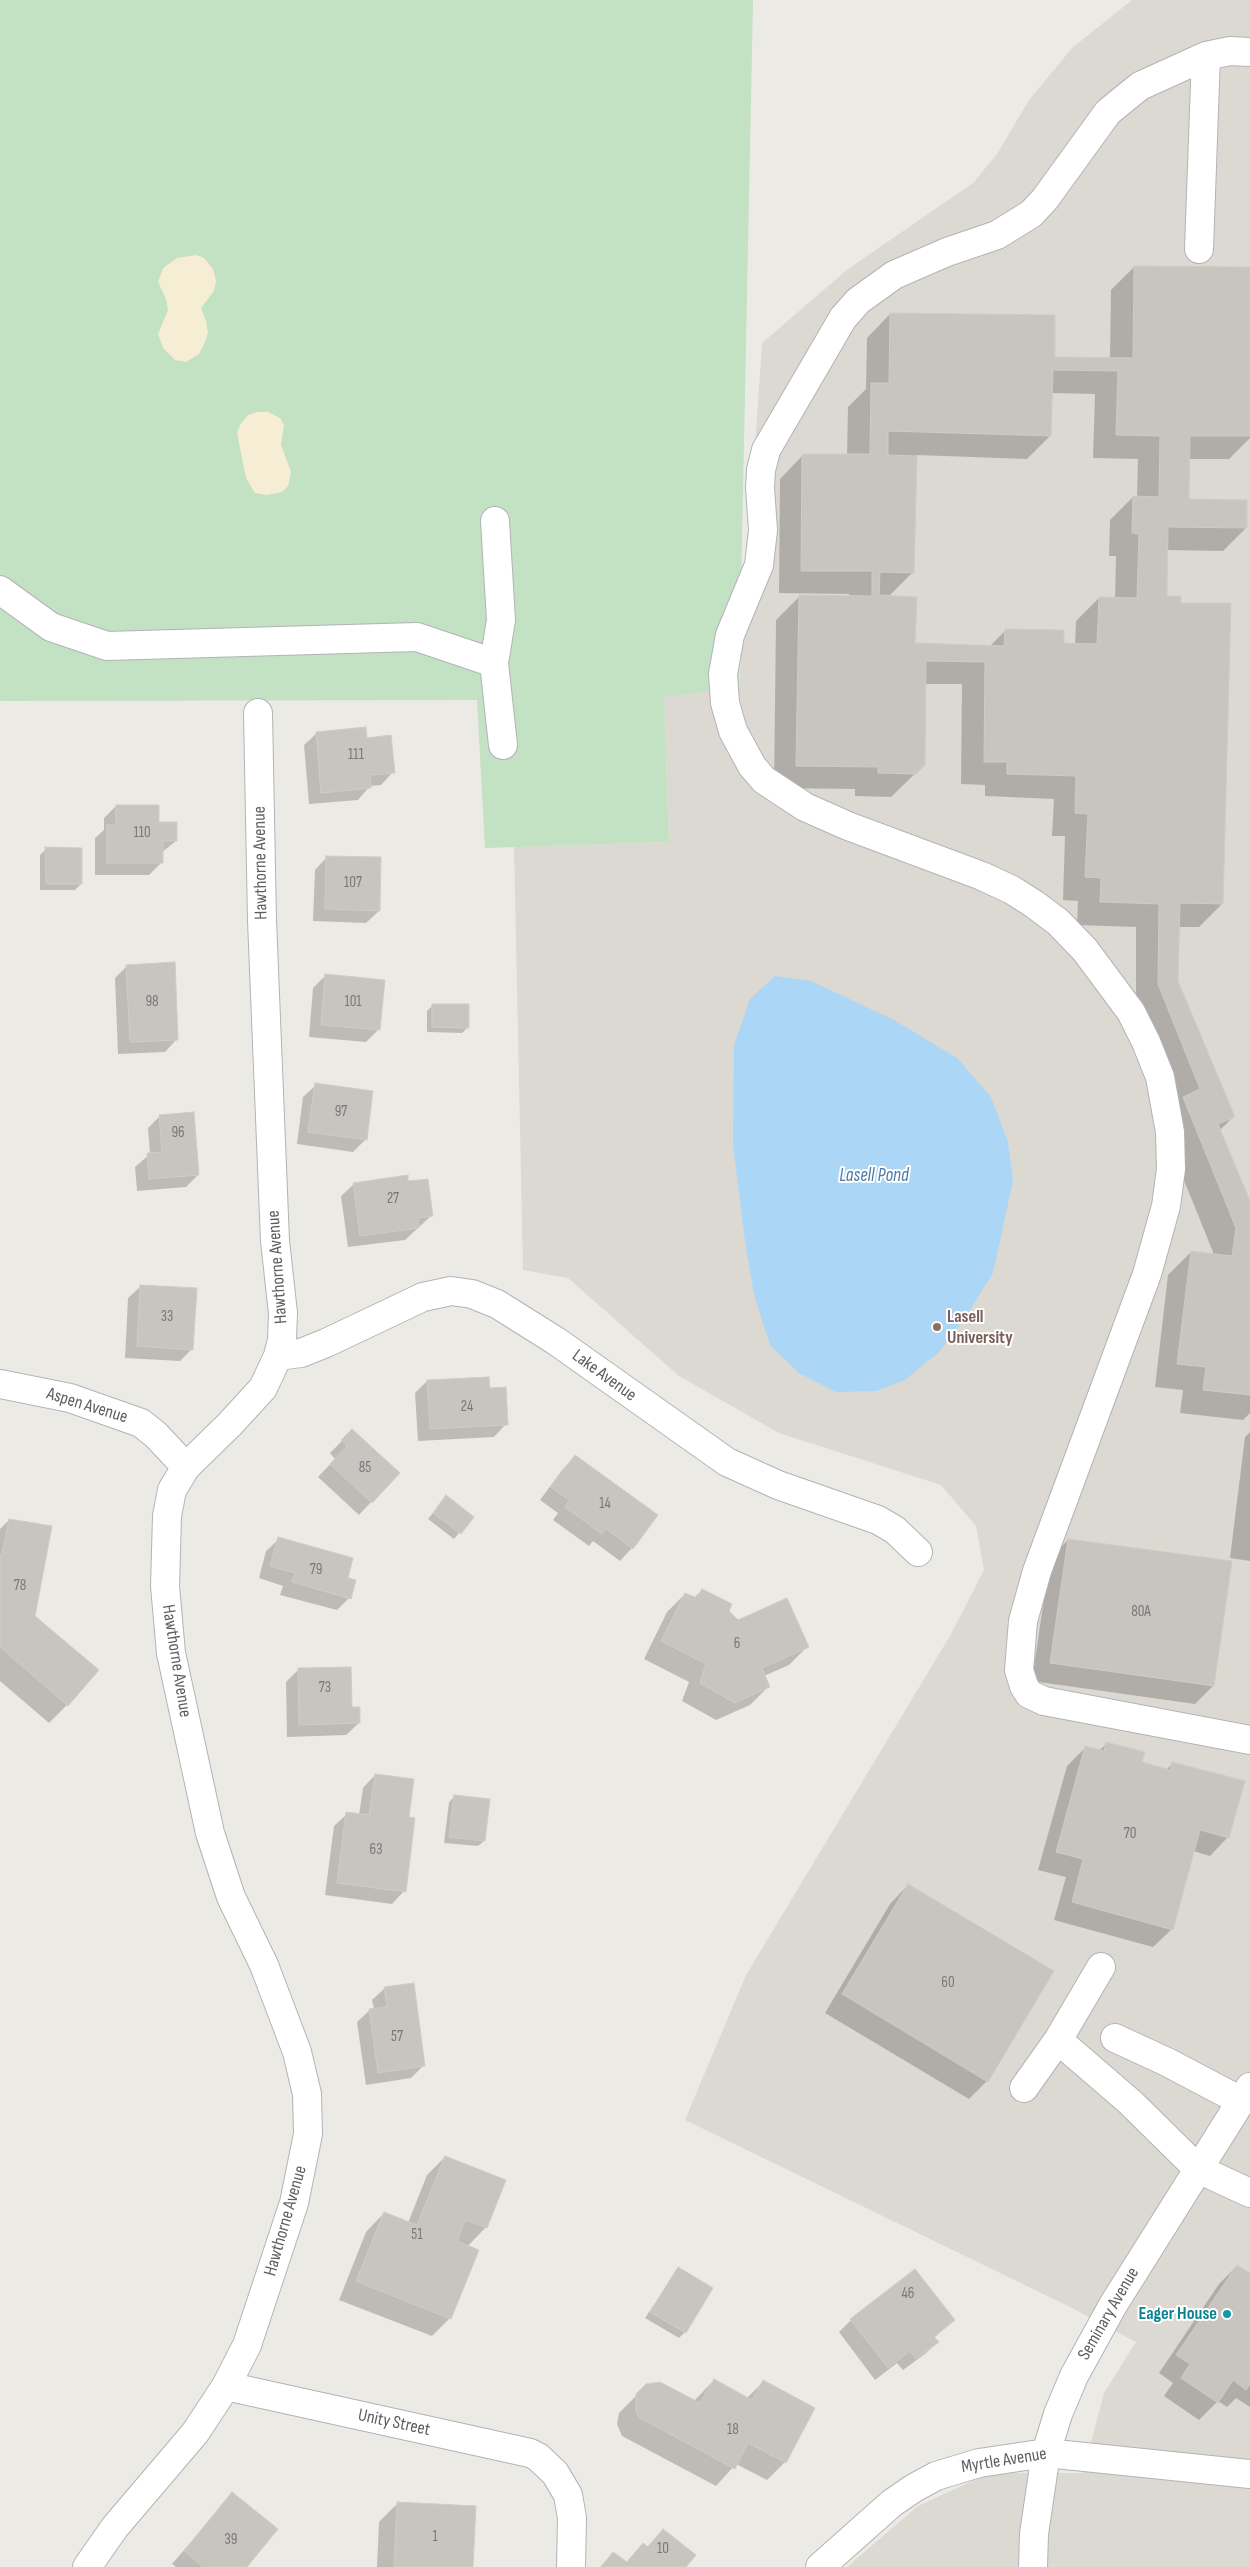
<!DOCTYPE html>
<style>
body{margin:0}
canvas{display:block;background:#eceae4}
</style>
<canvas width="1250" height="2567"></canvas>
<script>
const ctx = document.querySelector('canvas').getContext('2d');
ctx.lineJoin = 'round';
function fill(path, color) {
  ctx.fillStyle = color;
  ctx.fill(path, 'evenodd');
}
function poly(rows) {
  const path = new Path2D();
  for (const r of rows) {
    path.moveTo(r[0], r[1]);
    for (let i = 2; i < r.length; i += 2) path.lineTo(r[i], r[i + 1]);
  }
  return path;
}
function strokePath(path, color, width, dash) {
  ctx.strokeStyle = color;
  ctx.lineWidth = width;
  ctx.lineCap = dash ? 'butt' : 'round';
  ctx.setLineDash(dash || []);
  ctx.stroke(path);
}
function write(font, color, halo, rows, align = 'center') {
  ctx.font = font + ' "Sofia Sans Condensed",sans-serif';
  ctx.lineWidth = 4;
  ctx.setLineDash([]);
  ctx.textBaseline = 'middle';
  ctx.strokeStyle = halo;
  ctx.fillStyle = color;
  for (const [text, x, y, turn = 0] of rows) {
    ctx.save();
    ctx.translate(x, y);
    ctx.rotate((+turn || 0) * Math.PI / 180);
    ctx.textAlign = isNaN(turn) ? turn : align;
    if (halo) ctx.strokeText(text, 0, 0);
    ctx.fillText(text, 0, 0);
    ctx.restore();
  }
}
const education = poly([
 [1132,0,1250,0,1250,2567,847,2567,918,2506,981,2477,1008,2473,1083,2473,1104,2393,1136,2342,1068,2306,685,2120,746,1975,950,1636,984,1570,976,1526,941,1485,779,1433,679,1376,568,1278,523,1270,514,847,669,842,664,696,739,687,762,343,848,269,973,183,997,154,1029,100,1072,48]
]);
const green = poly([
 [0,0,753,0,739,687,664,697,669,842,485,848,477,700,0,701]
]);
const sand = poly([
 [196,255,204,258,213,269,216,281,214,291,201,308,206,321,208,333,205,342,199,354,186,362,175,360,163,348,158,334,168,310,166,299,158,282,163,268,177,258],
 [257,412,268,412,280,418,284,425,281,445,291,472,288,486,282,492,267,495,255,493,246,478,237,433,240,425,248,415]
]);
const water = poly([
 [775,976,811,981,894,1020,957,1058,991,1097,1008,1142,1013,1181,993,1273,965,1318,939,1352,905,1380,876,1391,836,1392,799,1373,770,1345,754,1295,744,1234,733,1145,734,1045,750,999]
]);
const shadow = poly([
 [1134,267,1250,268,1250,438,1229,459,1188,459,1188,501,1246,528,1223,551,1166,550,1166,597,1222,904,1199,927,1179,927,1177,981,1234,1116,1219,1131,1250,1204,1250,1413,1243,1420,1180,1413,1183,1390,1155,1387,1168,1275,1191,1252,1213,1255,1213,1252,1160,1121,1136,1008,1136,927,1077,925,1078,901,1063,900,1065,836,1052,836,1054,799,985,796,985,785,961,784,962,684,925,684,924,765,891,797,855,796,855,789,774,788,776,620,799,597,849,597,849,594,779,593,780,479,803,455,847,456,848,407,866,389,867,338,890,314,1053,359,1110,359,1111,290],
 [1051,393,1095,394,1093,458,1138,459,1137,497,1133,497,1110,520,1109,556,1116,556,1115,599,1099,598,1076,621,1075,645,1063,644,1006,630,989,647,914,645,888,597,912,573,916,455,1027,459,1050,436],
 [317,733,366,739,393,772,381,785,370,786,358,800,309,804,304,745],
 [116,806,158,823,176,841,161,853,161,863,149,875,95,875,95,838,104,830,104,818],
 [46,849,81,884,75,890,40,890,40,855],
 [327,857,379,911,366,923,313,921,315,870],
 [127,966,177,1039,165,1052,118,1054,115,978],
 [326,975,379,1029,366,1042,309,1037,313,988],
 [433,1005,468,1027,462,1033,427,1032,427,1011],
 [316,1085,372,1092,365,1140,353,1152,297,1144,303,1097],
 [160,1116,198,1175,186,1187,137,1191,135,1167,150,1154,148,1128],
 [354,1184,431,1216,405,1240,348,1247,341,1196],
 [141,1286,192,1349,180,1361,125,1358,128,1298],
 [427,1381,489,1390,506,1424,494,1437,418,1441,415,1393],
 [352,1431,398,1473,359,1515,318,1477,335,1459,330,1453],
 [1250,1432,1250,1561,1230,1558,1245,1437],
 [575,1456,632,1548,620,1561,593,1541,589,1546,553,1520,558,1513,540,1500,563,1469],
 [446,1497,472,1517,454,1539,428,1519],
 [9,1520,34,1617,67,1705,49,1723,0,1681,0,1529],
 [279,1539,346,1578,349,1598,337,1610,280,1595,283,1586,259,1578,266,1551],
 [1068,1540,1213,1686,1195,1704,1032,1681,1050,1558],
 [702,1590,738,1621,807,1647,789,1665,764,1676,768,1687,750,1705,716,1720,682,1701,689,1682,644,1659,667,1612,685,1594,694,1598],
 [298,1670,359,1723,346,1735,287,1737,286,1682],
 [1107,1743,1141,1763,1166,1770,1173,1763,1228,1837,1210,1856,1193,1851,1172,1929,1153,1947,1054,1920,1066,1877,1038,1870,1067,1766,1085,1748,1099,1751],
 [375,1775,408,1818,404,1891,392,1904,325,1895,334,1826,347,1814,359,1815,363,1788],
 [455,1796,484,1841,478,1846,444,1843,449,1802],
 [908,1885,987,2081,969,2099,825,2013,890,1904],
 [385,1988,424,2065,411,2078,366,2085,357,2022,370,2010,374,2009,372,2000],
 [445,2157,486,2227,467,2247,450,2318,432,2336,339,2300,366,2232,384,2213,408,2223,427,2175],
 [1237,2266,1250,2275,1250,2407,1236,2398,1227,2407,1218,2401,1199,2420,1164,2396,1173,2383,1159,2373,1219,2284],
 [678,2269,685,2332,679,2338,645,2318],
 [851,2320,953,2320,934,2338,937,2342,925,2354,903,2370,897,2363,875,2380,839,2332],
 [714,2380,747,2398,763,2382,785,2462,767,2480,736,2464,716,2486,622,2436,617,2424,619,2413,647,2385,694,2401],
 [232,2494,246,2567,176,2567,172,2564],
 [398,2503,472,2567,377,2567,379,2522],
 [663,2530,685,2567,600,2567,614,2554,626,2563,643,2544,647,2547]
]);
const building = poly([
 [1134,266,1250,267,1250,436,1190,436,1189,499,1247,500,1247,528,1168,527,1167,596,1181,596,1181,603,1231,603,1223,904,1180,903,1178,981,1235,1117,1218,1124,1250,1201,1250,1395,1203,1390,1206,1367,1177,1364,1191,1251,1232,1256,1236,1228,1183,1097,1200,1089,1158,984,1159,904,1100,902,1101,878,1085,877,1088,814,1075,813,1076,776,1007,774,1007,762,984,762,985,662,926,661,925,765,916,774,878,773,878,767,796,766,799,595,872,596,872,571,801,571,802,454,870,454,871,383,889,383,890,313,1055,315,1055,357,1133,358,1134,266],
 [1053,370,1118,371,1116,435,1160,436,1159,497,1133,496,1132,533,1139,534,1137,598,1099,597,1097,644,1064,643,1064,630,1005,629,1004,646,915,643,917,597,879,595,880,572,914,573,917,456,888,455,888,431,1051,436,1053,370],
 [366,727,367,738,391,735,395,773,370,775,371,788,321,793,316,732,366,727],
 [116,805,159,805,159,822,177,822,177,841,163,841,163,863,107,863,107,825,116,825,116,805],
 [45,847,82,848,82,884,46,884,45,847],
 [326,856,381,857,380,911,325,909,326,856],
 [175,962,178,1040,130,1042,126,965,175,962],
 [325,974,385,980,380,1030,321,1025,325,974],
 [432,1004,469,1004,469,1028,432,1027,432,1004],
 [315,1083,373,1091,367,1140,308,1132,315,1083],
 [194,1112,199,1175,149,1179,147,1153,162,1152,159,1115,194,1112],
 [408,1175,408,1181,428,1179,433,1216,418,1218,419,1228,360,1236,353,1183,408,1175],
 [140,1285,197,1288,193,1350,137,1346,140,1285],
 [489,1377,490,1388,506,1387,508,1425,430,1429,427,1380,489,1377],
 [352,1429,400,1473,372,1503,330,1464,347,1446,341,1440,352,1429],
 [575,1455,658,1515,633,1549,606,1529,602,1534,565,1507,569,1500,551,1487,575,1455],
 [446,1495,474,1517,461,1534,433,1513,446,1495],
 [9,1519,52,1526,35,1616,99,1670,68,1706,0,1647,0,1555,2,1554,9,1519],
 [278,1537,353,1558,348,1578,356,1580,351,1599,292,1582,295,1573,270,1566,278,1537],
 [1068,1539,1232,1561,1214,1686,1050,1663,1068,1539],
 [702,1589,732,1604,729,1611,738,1620,787,1598,809,1647,762,1668,770,1687,735,1703,700,1683,706,1664,661,1641,685,1593,697,1598,702,1589],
 [351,1667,352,1707,360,1707,360,1723,299,1725,298,1668,351,1667],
 [1106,1742,1145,1752,1142,1762,1170,1770,1172,1762,1245,1781,1229,1838,1200,1830,1173,1930,1072,1902,1083,1859,1056,1852,1085,1746,1104,1751,1106,1742],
 [375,1774,414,1779,409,1817,415,1818,406,1892,337,1883,346,1812,369,1815,375,1774],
 [454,1795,490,1799,485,1841,449,1837,454,1795],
 [908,1884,1054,1971,988,2082,842,1994,908,1884],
 [414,1983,425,2066,378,2073,369,2009,387,2007,384,1987,414,1983],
 [445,2156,506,2180,487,2228,465,2220,457,2241,479,2250,451,2319,356,2281,384,2212,417,2225,445,2156],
 [1237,2265,1250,2273,1250,2384,1246,2390,1233,2380,1218,2403,1181,2378,1190,2364,1176,2355,1237,2265],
 [678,2267,713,2288,686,2333,650,2312,678,2267],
 [915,2269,955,2320,934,2337,939,2342,916,2359,910,2351,888,2368,850,2319,915,2269],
 [714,2379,752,2400,763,2380,815,2408,786,2463,748,2443,735,2469,640,2418,636,2412,636,2394,646,2384,660,2382,700,2403,714,2379],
 [232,2492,278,2529,247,2567,203,2567,184,2551,232,2492],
 [397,2502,476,2506,473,2567,394,2567,397,2502],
 [663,2529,696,2555,686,2567,601,2567,613,2552,627,2562,643,2543,648,2547,663,2529]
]);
const minor = poly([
 [1250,52,1230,51,1206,56,1140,86,1108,112,1045,199,1031,214,997,235,947,252,894,275,858,301,843,318,766,450,761,470,760,488,763,530,759,565,730,635,723,674,725,703,733,731,752,766,764,780,805,807,848,826,982,876,1012,890,1034,904,1058,922,1085,950,1131,1012,1146,1042,1160,1077,1170,1132,1171,1169,1166,1206,1147,1274,1037,1571,1023,1621,1019,1670,1024,1686,1029,1694,1044,1701,1250,1740],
 [1199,249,1206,56],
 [495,521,501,620,494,663,503,745],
 [0,590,51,627,107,646,417,637,494,663],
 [278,1356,301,1353,326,1343,423,1297,451,1291,472,1294,497,1304,556,1341,727,1462,778,1485,878,1520,895,1530,918,1552],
 [0,1384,70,1398,141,1423,156,1435,186,1467],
 [1115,2038,1167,2062,1241,2101],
 [1058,2040,1101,1967],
 [1024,2088,1058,2040,1130,2102,1198,2169,1250,2193],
 [226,2386,530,2453,538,2457,555,2473,568,2495,572,2518,571,2567],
 [87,2567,115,2527,195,2433,226,2386,247,2345,294,2203,308,2134,307,2094,297,2052,264,1965,231,1897,210,1833,171,1653,165,1586,167,1516,172,1490,186,1467,230,1424,263,1388,278,1356,282,1340,283,1313,275,1241,262,920,258,713],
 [820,2567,892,2503,914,2488,936,2476,979,2463,1046,2453,1250,2474],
 [1033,2567,1034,2534,1046,2453,1058,2414,1074,2376,1113,2305,1250,2087]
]);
const markers = [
 [937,1327,5,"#8d6e63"],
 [1227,2314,5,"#0f9aa8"]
];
const numberNames = [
 ["111",356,755],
 ["110",142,833],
 ["107",353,883],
 ["98",152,1002],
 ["101",353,1002],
 ["97",341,1112],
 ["96",178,1133],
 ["27",393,1199],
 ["33",167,1317],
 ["24",467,1407],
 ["85",365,1468],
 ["14",605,1504],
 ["79",316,1570],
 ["78",20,1586],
 ["80A",1141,1612],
 ["6",737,1644],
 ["73",325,1688],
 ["70",1130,1834],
 ["63",376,1850],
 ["60",948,1983],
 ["57",397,2037],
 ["51",417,2235],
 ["46",908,2294],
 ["18",733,2430],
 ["1",435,2537],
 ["39",231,2540],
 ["10",663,2549]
];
const streetNames = [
 ["Hawthorne Avenue",261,863,-91],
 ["Hawthorne Avenue",278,1267,-94],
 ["Lake Avenue",604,1376,36],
 ["Aspen Avenue",87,1406,17],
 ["Hawthorne Avenue",176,1661,81],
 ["Hawthorne Avenue",286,2221,-74],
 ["Seminary Avenue",1109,2314,-60],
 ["Unity Street",394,2423,12],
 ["Myrtle Avenue",1004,2461,-9]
];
const educationNames = [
 ["Lasell",947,1317],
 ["University",947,1338]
];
const cultureNames = [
 ["Eager House",1217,2314]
];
const waterNames = [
 ["Lasell Pond",874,1176]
];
fill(education, '#dcd9d2');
fill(green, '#c3e1c3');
fill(sand, '#f6edd5');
fill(water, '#abd6f5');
fill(shadow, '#0003');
fill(building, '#c8c5c0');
strokePath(building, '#d0ccc3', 1);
strokePath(minor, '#b1b4b7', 30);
strokePath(minor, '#fff', 28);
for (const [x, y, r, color] of markers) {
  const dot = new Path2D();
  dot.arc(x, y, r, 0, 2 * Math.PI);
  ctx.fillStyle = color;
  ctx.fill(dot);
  strokePath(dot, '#fff', 2);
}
write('15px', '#77787a', null, numberNames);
write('18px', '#5c5f62', '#fff', streetNames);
write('bold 18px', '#785e54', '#fff', educationNames, 'left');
write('bold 18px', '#0d838f', '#fff', cultureNames, 'right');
write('italic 19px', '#4b78a5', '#fff', waterNames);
</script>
